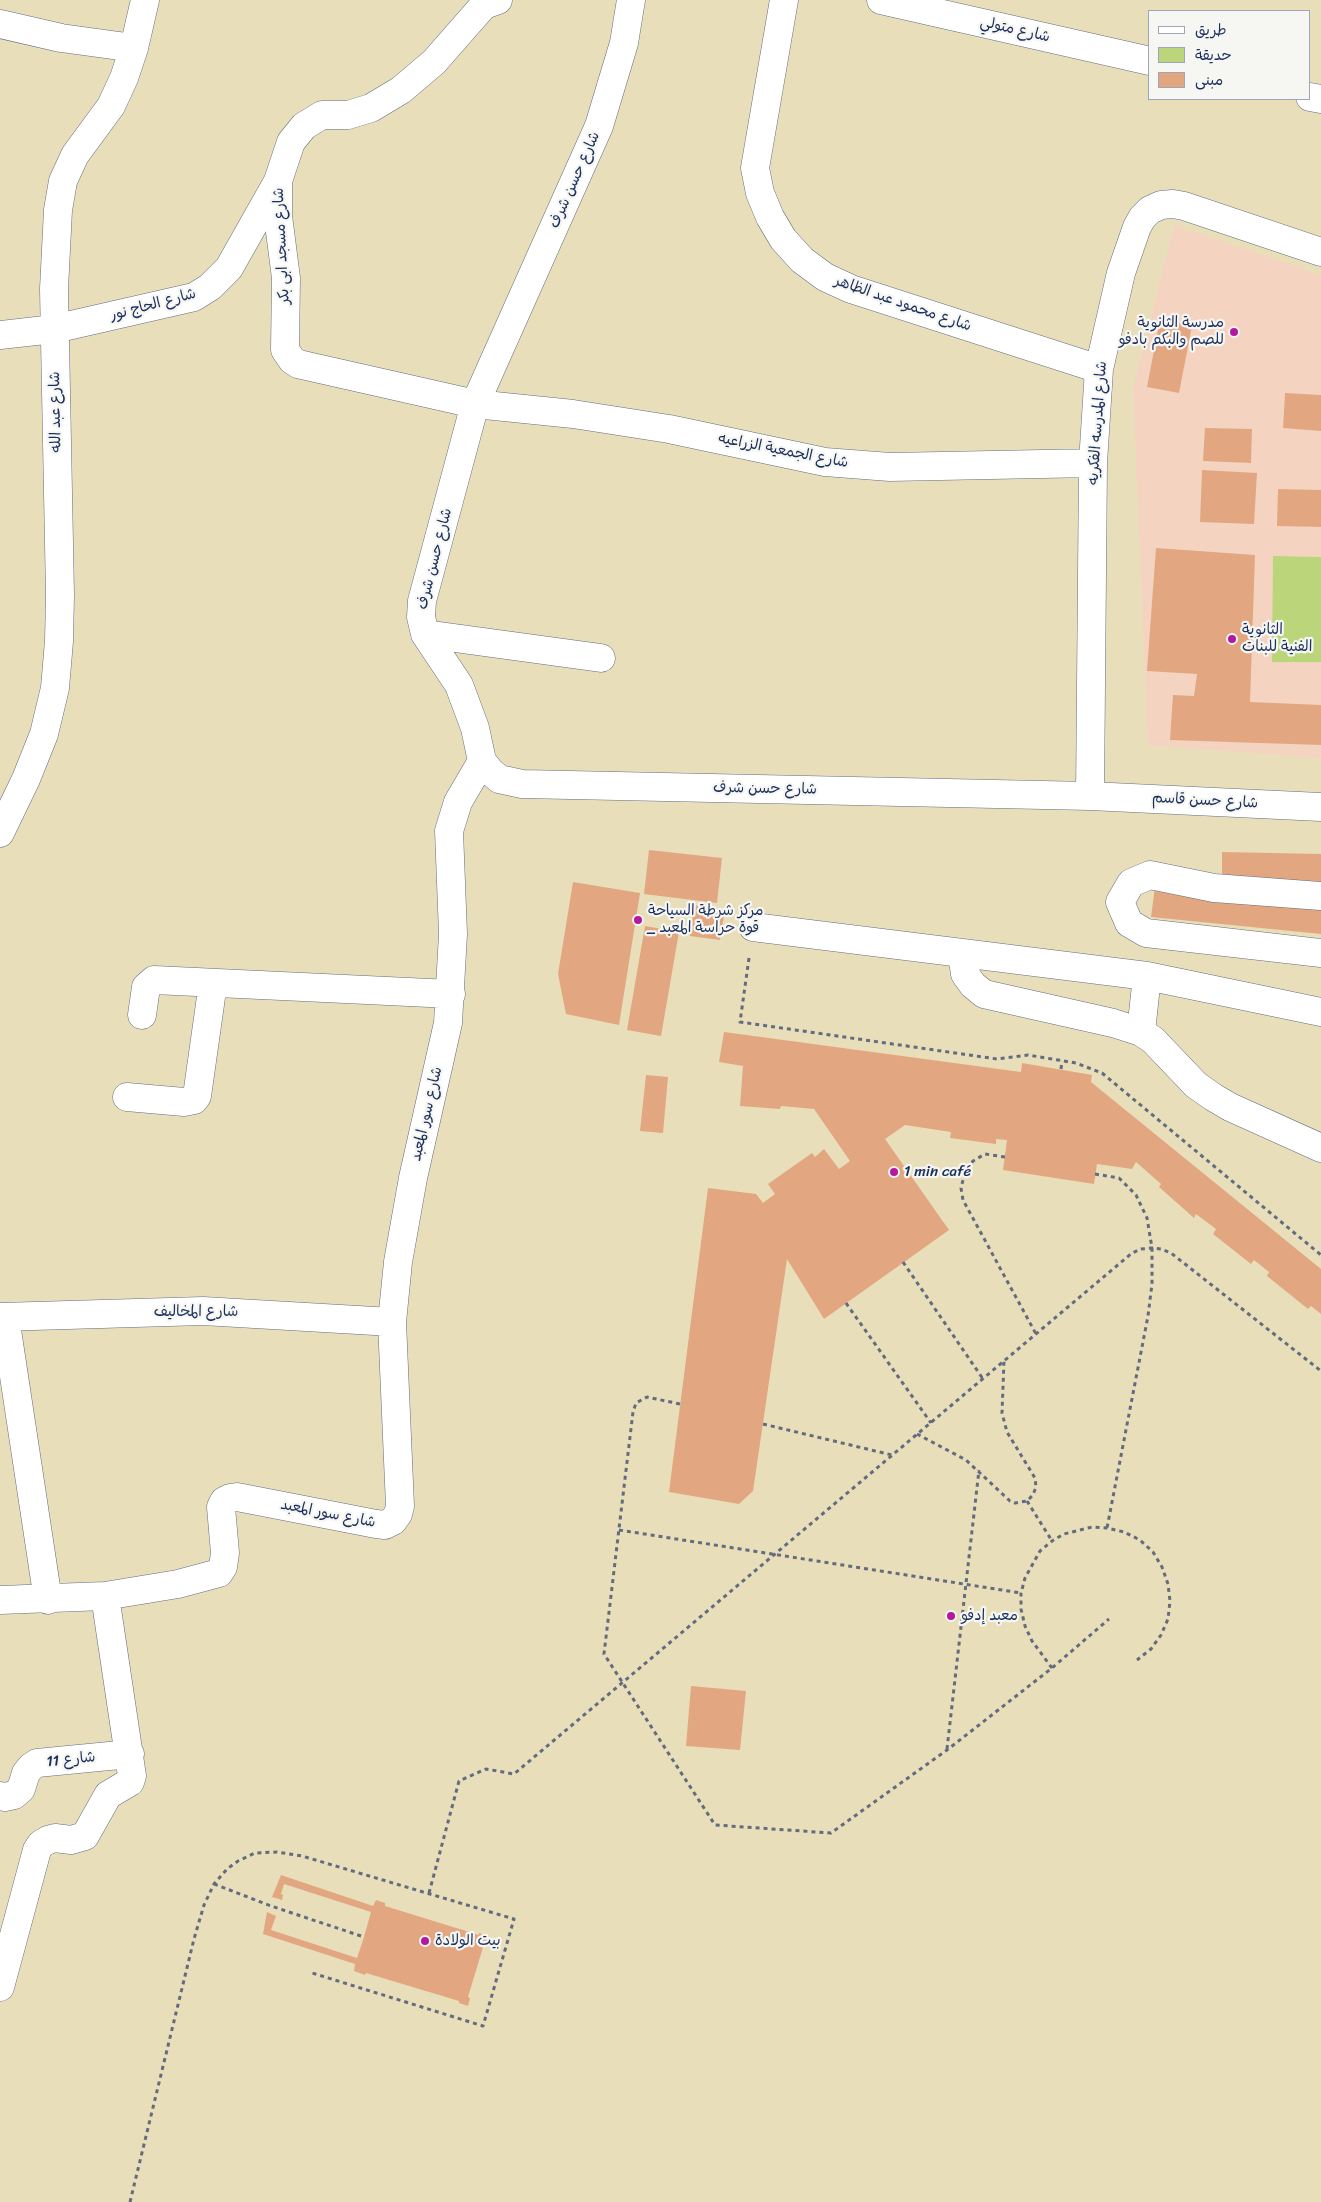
<!DOCTYPE html>
<meta charset="utf-8">
<style>
body{margin:0}
#map{position:relative;width:1321px;height:2202px;overflow:hidden;background:#e9deba;font-family:Sriracha,"Playpen Sans Arabic",sans-serif}
canvas{display:block}
.legend{position:absolute;left:1148px;top:10px;width:162px;height:90px;box-sizing:border-box;background:#f6f6f2;border:1px solid #9ea6b7;margin:0;padding:6px 9px;list-style:none;font-size:15px;color:#1b2f5e}
.legend li{display:flex;align-items:center;gap:10px;height:25px}
.legend b{width:25px;border:1px solid #9ea6b7}
</style>
<div id="map">
<canvas width="1321" height="2202"></canvas>
<ul class="legend">
<li><b style="height:6px;background:#fff"></b>طريق</li>
<li><b style="height:14px;background:#bbd57b"></b>حديقة</li>
<li><b style="height:14px;background:#e2a781"></b>مبنى</li>
</ul>
</div>
<script>
const ctx = document.querySelector('canvas').getContext('2d');
ctx.lineJoin = 'round';
function fill(path, color) {
  ctx.fillStyle = color;
  ctx.fill(path, 'evenodd');
}
function poly(rows) {
  const path = new Path2D();
  for (const r of rows) {
    path.moveTo(r[0], r[1]);
    for (let i = 2; i < r.length; i += 2) path.lineTo(r[i], r[i + 1]);
  }
  return path;
}
function strokePath(path, color, width, dash) {
  ctx.strokeStyle = color;
  ctx.lineWidth = width;
  ctx.lineCap = dash ? 'butt' : 'round';
  ctx.setLineDash(dash || []);
  ctx.stroke(path);
}
function write(font, color, halo, rows, align = 'center') {
  ctx.font = font + ' Sriracha,"Playpen Sans Arabic",sans-serif';
  ctx.lineWidth = 4.5;
  ctx.setLineDash([]);
  ctx.textBaseline = 'middle';
  ctx.strokeStyle = halo;
  ctx.fillStyle = color;
  for (const [text, x, y, turn = 0] of rows) {
    ctx.save();
    ctx.translate(x, y);
    ctx.rotate((+turn || 0) * Math.PI / 180);
    ctx.textAlign = isNaN(turn) ? turn : align;
    if (halo) ctx.strokeText(text, 0, 0);
    ctx.fillText(text, 0, 0);
    ctx.restore();
  }
}
const built = poly([
 [1174,225,1321,275,1321,758,1148,745,1133,388]
]);
const green = poly([
 [1273,556,1321,557,1321,662,1272,662]
]);
const building = poly([
 [1160,319,1192,326,1179,393,1147,387],
 [1285,393,1321,395,1321,431,1283,428],
 [1205,428,1252,429,1251,463,1203,461],
 [1202,470,1257,473,1254,524,1200,522],
 [1278,489,1321,490,1321,527,1277,526],
 [1156,548,1255,555,1250,702,1321,705,1321,745,1170,740,1173,695,1194,696,1197,674,1147,671],
 [649,850,722,858,717,903,644,894],
 [1222,852,1321,854,1321,884,1222,882],
 [573,882,640,893,619,1025,566,1014,558,974],
 [1155,887,1321,904,1321,934,1151,917],
 [694,905,725,910,720,940,690,936],
 [645,926,679,932,661,1036,627,1030],
 [724,1032,1021,1072,1022,1063,1092,1075,1091,1082,1321,1269,1321,1314,1311,1306,1308,1309,1267,1276,1269,1272,1254,1260,1251,1264,1213,1234,1216,1229,1196,1214,1194,1218,1159,1187,1161,1184,1136,1162,1132,1169,1097,1164,1094,1184,1003,1170,1007,1140,996,1139,996,1144,950,1138,951,1132,905,1125,885,1139,949,1230,824,1319,787,1259,753,1491,739,1504,669,1492,708,1188,756,1194,763,1203,775,1194,768,1184,812,1153,815,1157,824,1149,839,1169,850,1161,814,1109,781,1106,780,1109,740,1106,743,1066,719,1062],
 [646,1075,668,1077,663,1133,640,1131],
 [691,1686,746,1691,740,1750,686,1746],
 [281,1875,373,1906,376,1900,385,1903,385,1906,479,1935,479,1933,489,1936,487,1945,484,1944,468,1997,470,1998,468,2006,459,2003,459,2001,366,1973,365,1975,354,1971,355,1964,263,1934,267,1912,276,1916,271,1930,357,1958,364,1937,371,1912,284,1884,281,1894,283,1895,282,1900,272,1897]
]);
const path = poly([
 [749,958,740,1022,997,1059,1028,1055,1076,1063,1102,1073,1321,1255],
 [1061,1069,1062,1061],
 [1005,1157,985,1154,973,1161,965,1172,961,1188,963,1200,1036,1334],
 [1095,1174,1119,1178,1136,1195,1147,1218,1152,1248,1152,1284,1148,1316,1107,1528],
 [903,1262,983,1379],
 [846,1303,931,1423],
 [680,1404,647,1397,636,1403,633,1412,604,1654,715,1825,831,1833,947,1750,1052,1668,1109,1619],
 [763,1424,892,1455],
 [917,1434,966,1460,1010,1501,1015,1503,1027,1501,1033,1495,1036,1487,1035,1478,1007,1432,1002,1413,1004,1361],
 [1027,1501,1052,1541],
 [619,1530,1021,1593],
 [1052,1668,1032,1641,1025,1626,1021,1609,1021,1593,1025,1578,1040,1551,1052,1541,1064,1534,1092,1527,1107,1528,1124,1532,1140,1540,1153,1552,1162,1567,1168,1584,1170,1601,1168,1619,1161,1635,1151,1649,1137,1660],
 [947,1749,979,1470],
 [214,1884,271,1906,364,1937],
 [429,1893,459,1781,486,1769,514,1774,1132,1253,1141,1249,1152,1248,1161,1249,1171,1253,1321,1371],
 [130,2202,194,1939,204,1905,214,1884,227,1869,238,1861,255,1853,277,1852,302,1856,514,1919,483,2026,309,1972]
]);
const minor = poly([
 [498,0,484,5,434,62,401,90,371,108,348,115,322,115,304,126,291,142,278,181,278,216,286,278,285,350,292,360,298,364,475,404,573,414,669,429,825,462,890,467,1093,463],
 [631,0,624,43,599,126,475,404,422,601,421,617,425,634,459,685,475,728,482,761,490,771,499,779,522,784,1090,796,1321,807],
 [784,0,755,168,760,193,770,217,783,239,802,260,825,277,851,289,1099,369],
 [881,0,1150,61],
 [0,24,61,38,134,48],
 [1310,97,1321,99],
 [0,335,54,329,194,297,210,287,229,268,277,183],
 [425,634,601,658],
 [1090,796,1093,463,1099,369,1121,273,1137,227,1142,218,1150,210,1161,205,1173,204,1184,206,1321,252],
 [0,833,26,779,44,734,55,688,59,641,60,595,54,289,58,210,63,181,75,155,111,106,124,78,134,48,145,0],
 [1321,896,1214,888,1150,875,1131,883,1120,902,1129,923,1146,933,1321,953],
 [753,927,1147,976,1321,1012],
 [962,953,965,974,973,985,984,994,1113,1023,1141,1032,1153,1040,1196,1085,1213,1097,1230,1107,1321,1148],
 [142,1015,146,987,154,980,451,994],
 [1141,1032,1147,976],
 [127,1097,184,1102,194,1100,197,1096,213,983],
 [0,1317,203,1311,392,1322],
 [5,1317,48,1600],
 [0,1600,105,1596],
 [0,1796,5,1797,14,1795,21,1789,26,1773,31,1767,37,1763,130,1754],
 [0,1987,37,1850,41,1844,48,1840,55,1838,71,1840,85,1836,108,1795,130,1782,132,1776,105,1596,178,1584,219,1573,223,1567,225,1553,221,1507,224,1501,230,1498,237,1497,376,1524,385,1525,393,1521,398,1514,400,1506,392,1322,398,1262,413,1178,448,1023,453,934,449,831,458,802,482,761]
]);
const markers = [
 [1234,332,5,"#b5179e"],
 [1232,639,5,"#b5179e"],
 [638,920,5,"#b5179e"],
 [894,1172,5,"#b5179e"],
 [951,1616,5,"#b5179e"],
 [425,1941,5,"#b5179e"]
];
const streetNames = [
 ["شارع متولي",1015,30,13],
 ["شارع حسن شرف",575,180,-66],
 ["شارع مسجد ابى بكر",282,246,-93],
 ["شارع محمود عبد الظاهر",903,304,19],
 ["شارع الحاج نور",153,305,-15],
 ["شارع عبد الله",56,412,-91],
 ["شارع المدرسه الفكريه",1098,423,-86],
 ["شارع الجمعية الزراعيه",783,451,11],
 ["شارع حسن شرف",435,559,-76],
 ["شارع حسن شرف",765,789,1],
 ["شارع حسن قاسم",1205,801,3],
 ["شارع سور المعبد",427,1114,-77],
 ["شارع المخاليف",196,1312],
 ["شارع سور المعبد",328,1514,11],
 ["شارع 11",71,1760,-6]
];
const poiNames = [
 ["مدرسة الثانوية",1224,323,"right"],
 ["للصم والبكم بادفو",1224,340,"right"],
 ["الثانوية",1242,630],
 ["الفنية للبنات",1242,647],
 ["مركز شرطة السياحة",648,911],
 ["_ قوة حراسة المعبد",648,928],
 ["1 min café",904,1172],
 ["معبد إدفو",961,1616],
 ["بيت الولادة",435,1941]
];
fill(built, '#f5d3c1');
fill(green, '#bbd57b');
fill(building, '#e2a781');
strokePath(minor, '#636c7e', 29);
strokePath(path, '#636c7e', 3, [4, 4]);
strokePath(minor, '#fff', 28);
for (const [x, y, r, color] of markers) {
  const dot = new Path2D();
  dot.arc(x, y, r, 0, 2 * Math.PI);
  ctx.fillStyle = color;
  ctx.fill(dot);
  strokePath(dot, '#f6f6f2', 2);
}
write('15px', '#1b2f5e', '#f6f6f2', streetNames);
write('15px', '#1b2f5e', '#f6f6f2', poiNames, 'left');
</script>
